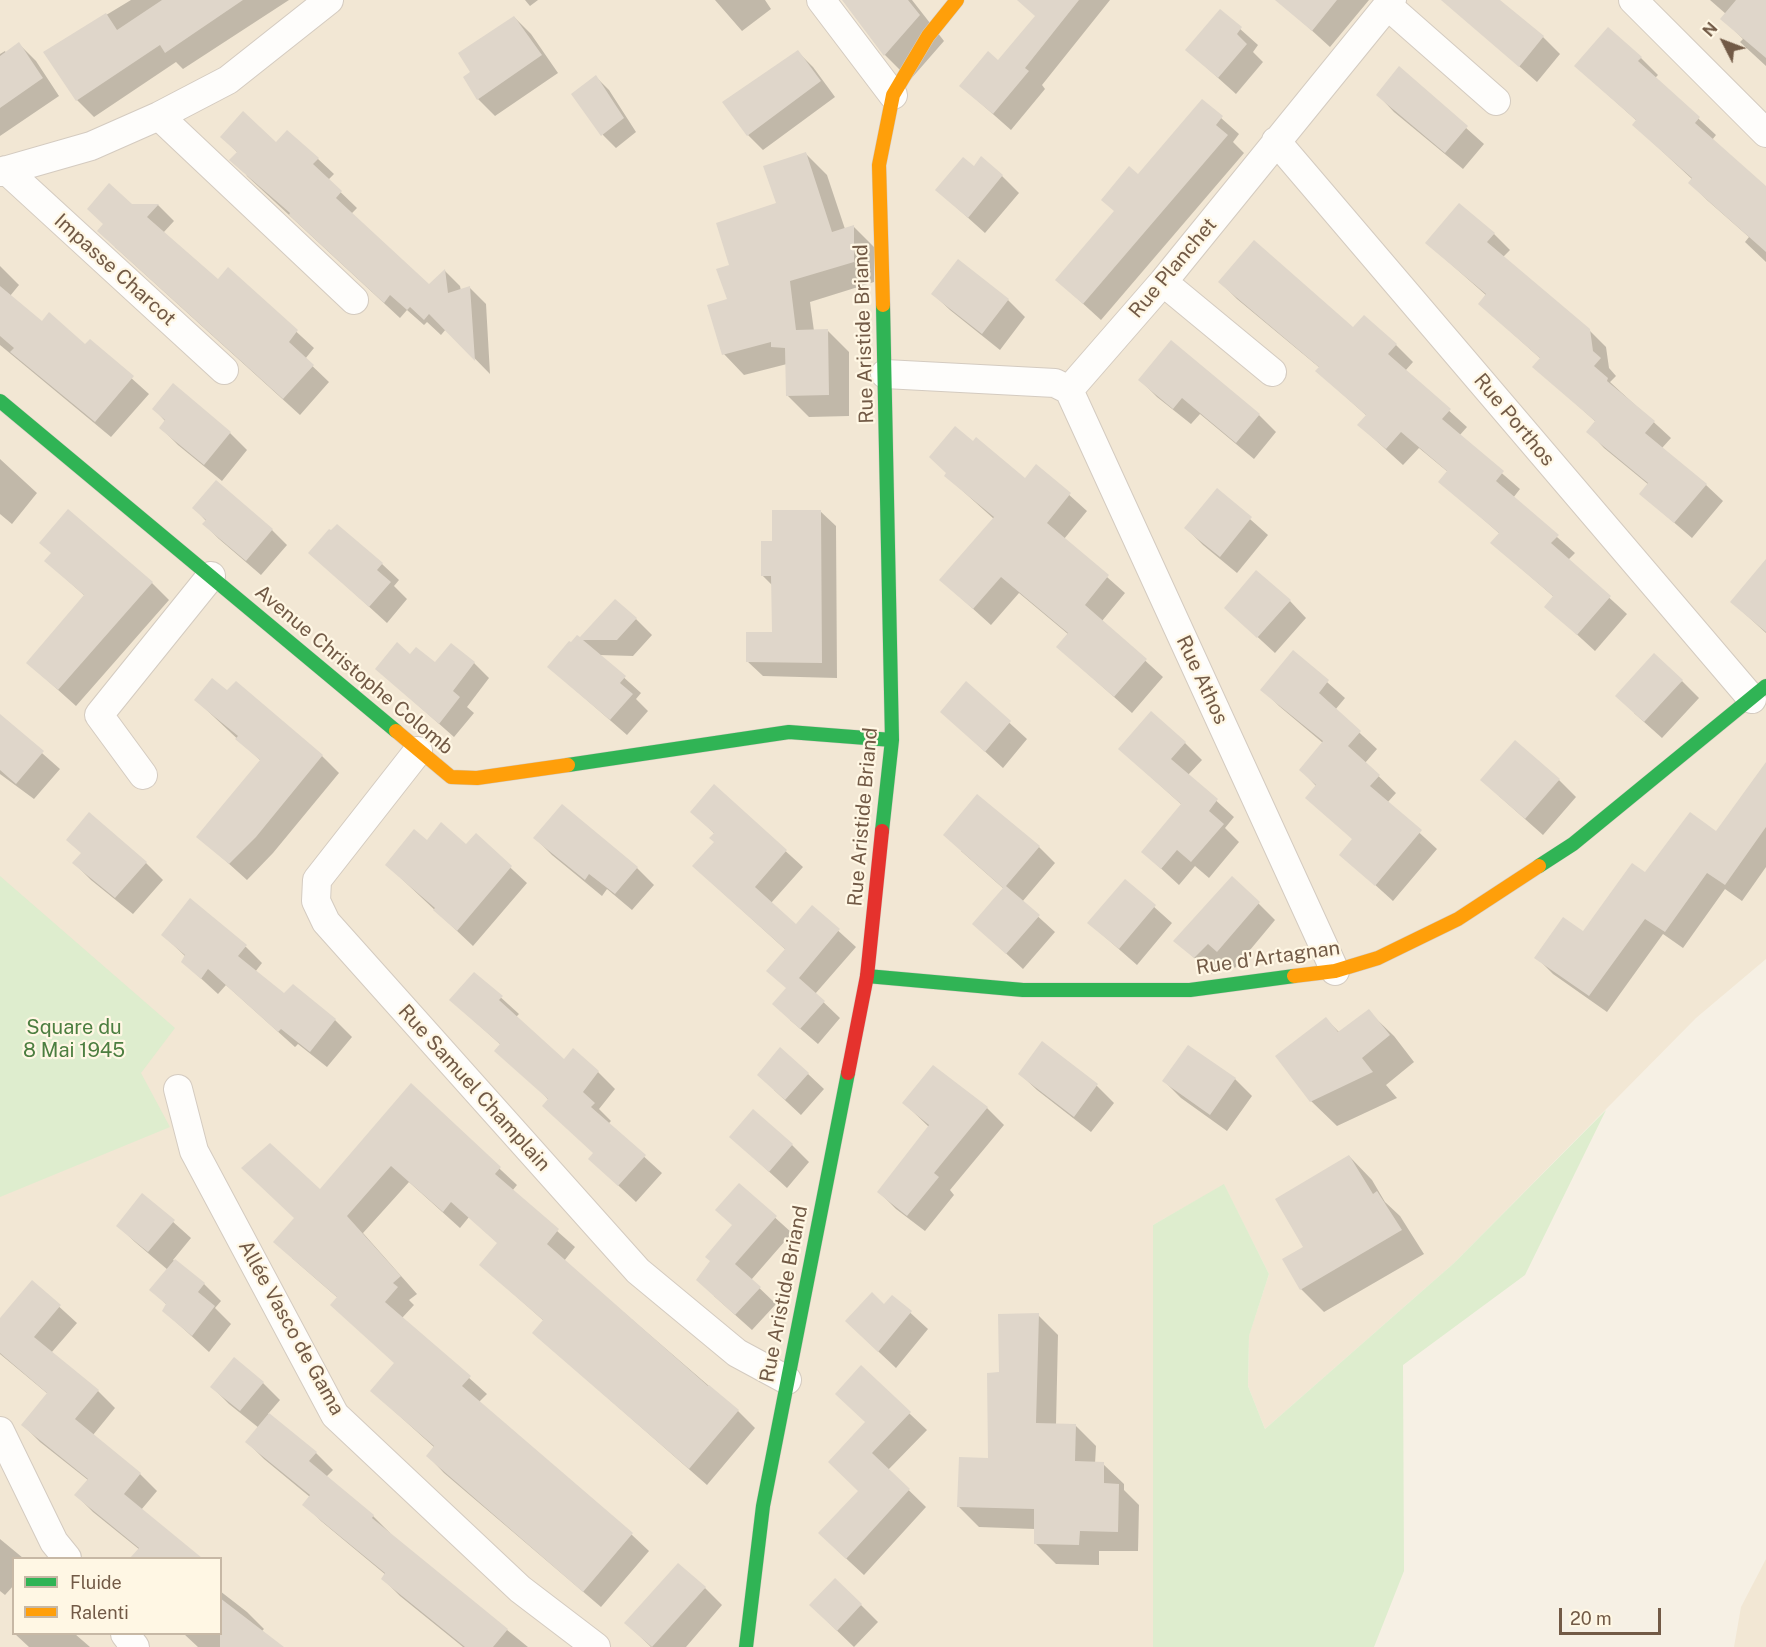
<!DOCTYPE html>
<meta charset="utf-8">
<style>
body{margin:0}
#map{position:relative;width:1766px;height:1647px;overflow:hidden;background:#f6f0e4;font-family:"Public Sans",sans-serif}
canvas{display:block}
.legend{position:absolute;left:12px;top:1557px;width:210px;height:78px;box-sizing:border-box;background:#fff7e4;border:2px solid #c7b8a5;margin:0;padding:8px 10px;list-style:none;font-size:18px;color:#725a46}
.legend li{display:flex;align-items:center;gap:12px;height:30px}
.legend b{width:30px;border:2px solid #c7b8a5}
.north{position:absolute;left:1694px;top:12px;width:60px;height:60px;-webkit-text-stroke:4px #fff7e4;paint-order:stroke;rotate:312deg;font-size:16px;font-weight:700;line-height:24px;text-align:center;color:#725a46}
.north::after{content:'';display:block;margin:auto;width:21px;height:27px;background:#725a46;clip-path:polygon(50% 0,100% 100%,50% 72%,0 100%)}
.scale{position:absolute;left:1559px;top:1608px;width:102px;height:27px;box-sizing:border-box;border:3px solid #725a46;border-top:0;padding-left:8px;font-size:18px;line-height:21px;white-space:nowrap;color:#725a46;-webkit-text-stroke:4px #fff7e4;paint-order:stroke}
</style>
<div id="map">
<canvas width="1766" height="1647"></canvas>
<ul class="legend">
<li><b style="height:8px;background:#30b455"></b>Fluide</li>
<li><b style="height:8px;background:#ff9f0a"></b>Ralenti</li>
</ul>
<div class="north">N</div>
<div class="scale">20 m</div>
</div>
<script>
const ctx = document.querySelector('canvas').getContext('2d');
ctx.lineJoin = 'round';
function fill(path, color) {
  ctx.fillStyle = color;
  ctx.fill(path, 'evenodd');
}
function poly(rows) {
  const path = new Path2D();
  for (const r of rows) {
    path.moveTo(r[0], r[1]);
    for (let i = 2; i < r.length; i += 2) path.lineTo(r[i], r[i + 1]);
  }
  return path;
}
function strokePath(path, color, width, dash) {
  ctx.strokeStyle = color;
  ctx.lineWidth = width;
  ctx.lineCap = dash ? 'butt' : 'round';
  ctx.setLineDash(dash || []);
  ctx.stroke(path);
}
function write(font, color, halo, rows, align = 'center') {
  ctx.font = font + ' "Public Sans",sans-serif';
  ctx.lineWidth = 4.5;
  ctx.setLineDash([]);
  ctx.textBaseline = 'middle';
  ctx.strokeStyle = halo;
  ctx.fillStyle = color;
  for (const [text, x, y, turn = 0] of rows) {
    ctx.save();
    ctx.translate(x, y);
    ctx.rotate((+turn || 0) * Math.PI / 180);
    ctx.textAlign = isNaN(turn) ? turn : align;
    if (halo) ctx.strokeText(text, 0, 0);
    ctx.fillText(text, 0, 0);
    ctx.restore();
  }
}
const residential = poly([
 [0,0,1766,0,1766,959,1696,1018,1454,1263,1265,1429,1248,1386,1249,1335,1269,1274,1224,1185,1153,1225,1153,1647,0,1647],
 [14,1558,220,1558,220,1634,14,1634],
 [1766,1559,1766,1647,1734,1647,1741,1607]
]);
const green = poly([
 [0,876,175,1028,141,1073,170,1127,0,1197],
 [1606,1110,1525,1275,1403,1365,1404,1571,1374,1647,1153,1647,1153,1225,1224,1184,1269,1274,1249,1336,1248,1386,1265,1429,1454,1263]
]);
const shadow = poly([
 [131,0,289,0,183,69,176,62,94,117,77,100,45,52],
 [525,0,538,0,530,6],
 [715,0,765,0,771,9,742,31],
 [844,0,912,0,944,41,910,80,885,55],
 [1043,0,1110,0,1042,85,1045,89,1011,130,961,86,999,62,1037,16],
 [1292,0,1369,0,1330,47,1286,7],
 [1455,0,1498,0,1543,37,1560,54,1537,82,1451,6],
 [1710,0,1766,0,1766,66,1740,42,1743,39,1723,19,1726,14],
 [1220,11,1258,45,1253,52,1263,62,1236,94,1187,50],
 [514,17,531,34,558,73,495,116,478,99,465,78,472,73],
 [19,44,36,61,59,96,0,136,0,54,5,51,6,53],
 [798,52,813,67,835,97,763,150,748,135],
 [1641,58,1658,75,1655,78,1716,135,1712,140,1766,189,1766,262,1745,242,1749,237,1707,200,1690,183,1693,180,1634,125,1637,121,1576,66],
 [1400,69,1484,144,1463,169,1394,112,1378,95],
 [596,77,609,90,636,132,616,148,603,135],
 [1202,101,1239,134,1233,142,1244,153,1101,320,1057,280,1115,212,1138,176],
 [222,137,277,144,318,159,334,174,328,180,357,208,351,214,429,286,445,271,460,286,461,291,470,288,486,304,490,374,446,329,441,335,427,322,424,325,407,310,400,318,247,176,238,153],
 [806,154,827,175,845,229,853,226,874,247,874,282,810,302,814,331,828,331,849,352,849,416,809,417,788,396,787,364,744,375,724,354,730,266,777,204],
 [975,168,1002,176,1019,193,985,233,937,190],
 [132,205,158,205,174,221,163,233,218,281,228,269,314,348,305,359,329,382,300,415,115,247],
 [1494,234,1510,250,1503,257,1589,330,1606,347,1609,368,1616,376,1610,382,1671,438,1662,448,1706,485,1723,501,1692,538,1641,494,1649,485,1604,448,1588,431,1596,422,1534,366,1541,359,1480,304,1487,296,1427,243],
 [0,266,19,285,10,296,42,323,85,346,90,341,149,394,111,437,0,345],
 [1220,282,1396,345,1413,362,1405,371,1467,427,1459,436,1520,489,1513,498,1575,553,1568,560,1627,614,1595,651,1546,606,1554,597,1492,543,1500,534,1440,481,1448,472,1419,448,1403,465,1359,425,1367,416,1317,371,1320,368,1237,299],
 [933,294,1008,300,1025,317,1000,350,950,310],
 [1171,342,1259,415,1276,432,1254,459,1200,414,1191,424,1157,397,1140,380],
 [174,385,230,433,247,450,222,481,178,445,161,428,166,422,154,409],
 [0,459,37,493,12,524,0,514],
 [1037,466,1087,511,1064,539,1125,593,1102,621,1163,677,1132,713,1058,647,1068,634,1019,593,991,625,941,580,994,519,946,476,1025,480],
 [1217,490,1268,535,1237,573,1203,545,1186,528],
 [194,508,272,530,287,545,261,575,219,539,204,524,207,522],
 [820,511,836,526,837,678,763,676,747,661,773,634,773,586,762,575,773,542],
 [310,553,382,564,399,580,394,586,407,599,387,623],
 [46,561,152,583,169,600,76,706,28,663,85,596],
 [1766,561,1766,633,1732,602],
 [1290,601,1306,618,1275,653,1226,608],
 [636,619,652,635,633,656,599,655,641,693,636,699,648,711,627,735,549,667,580,639],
 [1293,652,1345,698,1335,710,1377,749,1365,763,1396,793,1387,803,1437,849,1393,901,1341,854,1353,840,1317,787,1301,770,1323,743,1279,706,1262,689],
 [411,656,435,664,474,663,489,678,467,707,474,713,454,737,377,669],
 [1682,681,1699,698,1662,738,1634,713],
 [236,683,322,756,339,773,273,853,247,880,198,836,261,761,196,700,227,693],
 [966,683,1027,739,1003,768,942,712],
 [0,716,60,769,34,799,0,774],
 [1185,743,1202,760,1188,775,1234,817,1225,828,1239,842,1209,878,1195,866,1179,885,1143,852,1182,805,1120,749],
 [1766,765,1766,867,1742,901,1725,889,1683,948,1663,934,1607,1012,1553,974,1536,957,1584,933,1646,874,1717,833],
 [1559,780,1576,797,1543,835,1499,796],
 [714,786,803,867,771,903,796,926,812,907,856,947,815,994,840,1018,818,1044,790,1020,786,950,711,882,715,834,692,812],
 [476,836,527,883,473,946,387,865,427,842,466,846],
 [535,838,637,868,654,885,632,910,607,889,602,896,552,855],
 [1039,847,1055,863,1022,902,1055,932,1023,969,974,924,1004,889,961,851],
 [74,863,146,863,163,880,133,914,91,880],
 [1125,881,1172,923,1137,965,1089,923],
 [1258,903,1275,920,1235,968,1226,960,1212,974,1175,940],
 [163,935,246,947,262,963,255,972,284,996,293,986,335,1020,352,1037,327,1067,298,1044,295,1047,226,985,218,994,183,962,186,957],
 [475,974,519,1014,516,1017,565,1061,598,1072,615,1089,599,1109,611,1121,608,1124,662,1173,636,1202,590,1159,595,1154,501,1045,451,1000],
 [1368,1011,1394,1036,1414,1062,1386,1085,1397,1098,1337,1126,1311,1101,1326,1019,1340,1033],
 [1042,1044,1097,1086,1114,1103,1091,1132,1037,1090,1020,1074],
 [808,1074,824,1089,801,1115,774,1090],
 [1235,1079,1252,1096,1227,1131,1181,1098,1164,1081],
 [411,1086,517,1185,512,1191,575,1247,564,1261,738,1411,755,1428,707,1485,534,1333,544,1321,481,1265,499,1244,469,1217,460,1228,409,1182,363,1233,417,1294,409,1300,414,1305,402,1318,487,1394,479,1402,632,1535,649,1551,601,1607,444,1473,428,1456,435,1448,372,1391,396,1364,338,1298,292,1258,320,1191],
 [904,1103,987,1108,1004,1125,950,1190,954,1195,925,1231,896,1209,879,1192,929,1127],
 [731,1137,792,1145,809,1162,787,1188],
 [1349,1156,1372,1180,1385,1202,1400,1216,1424,1254,1324,1312,1301,1289],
 [739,1185,792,1233,751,1280,776,1304,752,1330,714,1296,733,1226],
 [143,1195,191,1238,173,1260,204,1284,221,1301,215,1308,231,1324,209,1352,164,1311,167,1305,151,1290,168,1270,135,1242,118,1226],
 [32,1282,77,1323,51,1353,98,1391,115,1408,93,1435,140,1474,157,1491,141,1510,198,1558,132,1558,140,1550,93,1512,76,1495,88,1480,40,1442,23,1425,48,1394,0,1354,0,1320],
 [893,1297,928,1329,896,1368,864,1338,885,1306],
 [1038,1315,1058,1335,1056,1425,1075,1425,1096,1446,1095,1464,1103,1464,1124,1484,1124,1490,1139,1505,1138,1551,1099,1551,1099,1565,1056,1564,1035,1543,1035,1529,979,1527,959,1507,989,1460,1001,1374],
 [861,1368,927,1430,888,1470,926,1507,864,1575,837,1550,859,1491,866,1423],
 [263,1383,280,1400,268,1414,316,1453,333,1470,326,1477,373,1516,390,1533,389,1534,528,1647,463,1647,400,1596,383,1579,386,1575,321,1521,304,1504,310,1497,264,1459,247,1442,259,1428,229,1404,212,1387],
 [0,1539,23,1558,14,1558,14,1585,5,1595,0,1591],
 [705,1588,722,1605,686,1647,651,1647,626,1623],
 [220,1591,247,1612,264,1629,261,1632,280,1647,198,1647,184,1634,220,1634],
 [861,1605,878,1622,854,1647,828,1622],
 [15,1634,75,1634,90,1647,29,1647]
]);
const building = poly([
 [162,0,243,0,165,53,160,45,76,101,43,52,106,13,117,30],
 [842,0,908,0,920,15,884,56],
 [1017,0,1079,0,1025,68,1029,71,993,114,959,86,988,51,998,60,1035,16],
 [1275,0,1337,0,1312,31],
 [1441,0,1500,0,1544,36,1519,67],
 [1736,0,1766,0,1766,58,1720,19],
 [1220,9,1242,27,1237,34,1247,44,1218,78,1185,50],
 [514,16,542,55,477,100,463,77,470,72,458,53],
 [1608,27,1642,57,1638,61,1700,117,1695,123,1766,186,1766,252,1688,183,1692,178,1632,125,1636,120,1574,66],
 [19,42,43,78,0,108,0,56],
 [798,50,821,81,747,136,722,102],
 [1399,66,1468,126,1445,153,1376,95],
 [596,75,624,118,601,136,571,94],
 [1202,99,1223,116,1216,125,1228,135,1083,304,1055,280,1114,211,1101,200,1129,166,1138,174],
 [243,111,276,142,287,130,319,158,313,164,342,191,336,198,429,284,445,269,448,293,470,286,475,361,429,314,424,320,410,307,407,310,390,295,384,303,289,215,290,213,229,160,237,152,220,137],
 [806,152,832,232,854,225,854,262,790,281,796,330,828,329,829,395,786,396,785,348,771,347,771,342,722,355,707,305,727,299,716,269,729,265,716,223,776,203,763,166],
 [981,156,1003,175,968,218,935,190,963,157,974,166],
 [109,183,132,204,159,204,147,217,218,279,228,267,298,330,289,342,314,365,283,399,97,231,103,224,87,209],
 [1459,203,1495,233,1487,242,1590,329,1593,351,1601,358,1594,366,1608,378,1607,381,1655,421,1645,433,1707,484,1674,523,1639,494,1648,483,1586,432,1595,421,1532,367,1540,358,1478,304,1486,294,1425,243],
 [1254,240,1353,327,1364,315,1397,344,1388,354,1451,409,1442,419,1504,471,1496,481,1559,535,1551,543,1611,596,1577,635,1544,607,1553,596,1490,543,1499,533,1438,482,1447,471,1401,432,1386,449,1357,425,1366,415,1315,371,1319,367,1218,282],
 [958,259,1009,299,982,334,931,294],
 [0,286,42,321,49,312,85,344,90,339,134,376,95,422,10,352,14,348,0,336],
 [1171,340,1260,414,1236,443,1182,398,1173,409,1138,380],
 [173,383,231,432,204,465,159,428,165,420,152,409],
 [955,426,973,441,976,437,1025,478,1036,464,1071,493,1047,523,1109,575,1085,605,1147,659,1114,697,1056,647,1068,633,1001,577,973,609,939,580,994,517,944,476,946,473,929,457],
 [216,480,273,529,246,561,202,524,206,520,192,508],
 [1217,488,1252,517,1220,557,1184,528],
 [68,509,153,582,58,690,26,663,84,595,44,561,51,553,39,543],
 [772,510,821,510,822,663,746,662,746,632,772,632,771,576,761,576,761,541,772,541],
 [337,524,383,563,377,570,391,582,369,607,308,553,329,529,331,530],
 [1766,559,1766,632,1730,602],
 [1256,570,1291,600,1257,638,1224,608],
 [615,599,637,618,617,640,583,640,626,676,620,683,633,694,610,720,547,667,569,641,571,642,577,635,580,637],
 [397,642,410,654,416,647,435,662,451,643,475,662,453,691,460,697,439,724,375,669],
 [1293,650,1329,680,1319,693,1361,731,1348,746,1380,775,1370,786,1422,830,1375,886,1339,855,1352,839,1305,798,1316,785,1299,770,1323,741,1260,690],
 [1654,653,1683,680,1644,722,1615,696],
 [212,678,227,690,236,681,323,755,256,837,229,864,196,837,260,760,235,739,238,736,194,700],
 [966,681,1011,721,985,752,940,712],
 [1151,711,1186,742,1171,759,1218,799,1209,811,1224,824,1191,862,1177,850,1161,869,1141,852,1181,804,1118,749],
 [0,714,44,751,16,784,0,770],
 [1515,740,1560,779,1525,819,1480,780],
 [1766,762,1766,827,1725,885,1707,873,1665,932,1645,919,1589,996,1534,958,1563,917,1583,931,1632,863,1645,872,1690,812,1716,831],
 [714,784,787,850,755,887,796,924,812,905,840,929,799,978,825,1001,800,1029,772,1004,786,988,766,971,785,949,692,866,714,842,709,838,714,833,690,812],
 [977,794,1040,846,1006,886,1040,915,1006,954,972,924,1003,888,943,835],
 [562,804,638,867,615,894,589,874,585,880,533,838],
 [89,812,147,862,115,898,72,863,81,853,66,840],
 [441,822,466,844,476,833,512,866,457,931,433,910,435,908,385,865,414,829,427,840],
 [1232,876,1260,902,1217,952,1208,944,1194,958,1173,941],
 [1125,879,1156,905,1119,949,1087,923],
 [190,898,247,945,238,956,284,993,293,984,336,1019,310,1052,281,1029,278,1032,208,969,201,979,181,962,185,955,161,935],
 [474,972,503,996,499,1000,564,1059,573,1048,599,1071,583,1092,595,1103,591,1107,646,1155,618,1186,588,1159,593,1153,542,1106,548,1099,494,1051,500,1044,449,1000],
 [1369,1009,1390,1035,1362,1058,1373,1072,1310,1102,1275,1056,1326,1017,1338,1032],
 [1042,1041,1098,1084,1074,1117,1018,1074],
 [1188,1045,1236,1078,1210,1115,1162,1081],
 [780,1047,809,1073,785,1100,757,1075],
 [933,1065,988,1107,934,1173,939,1177,907,1216,877,1192,929,1125,902,1103],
 [411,1083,501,1167,495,1174,559,1229,547,1244,708,1386,709,1385,739,1410,689,1469,532,1333,543,1320,479,1265,497,1243,451,1202,443,1212,391,1166,347,1216,401,1276,393,1283,398,1287,385,1302,471,1376,462,1386,633,1533,583,1592,426,1456,434,1446,370,1391,394,1363,330,1305,337,1297,273,1242,294,1218,241,1168,270,1143,320,1189],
 [753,1109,793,1144,769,1172,729,1137],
 [1349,1155,1373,1194,1377,1191,1402,1230,1300,1290,1282,1259,1303,1247,1275,1199],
 [739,1183,777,1216,735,1264,761,1287,735,1315,696,1280,710,1261,705,1257,732,1225,715,1210],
 [142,1193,175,1220,148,1252,116,1226],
 [175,1259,205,1283,198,1292,215,1306,192,1336,162,1311,166,1304,149,1290],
 [32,1280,61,1305,34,1337,99,1390,75,1419,141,1473,124,1494,202,1558,130,1558,139,1548,74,1495,88,1479,21,1425,47,1393,0,1353,0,1318],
 [872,1292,884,1304,892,1295,912,1311,878,1352,845,1321],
 [1039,1313,1036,1423,1076,1424,1075,1461,1104,1462,1104,1483,1119,1484,1118,1532,1080,1531,1079,1545,1034,1544,1034,1509,957,1507,959,1457,988,1458,987,1373,999,1372,998,1314],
 [234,1357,264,1382,240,1411,210,1387],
 [861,1365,911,1412,872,1453,910,1489,846,1559,818,1533,858,1491,828,1462,865,1422,835,1394],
 [269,1413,317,1452,309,1461,374,1515,372,1518,508,1629,493,1647,465,1647,381,1579,385,1573,302,1505,310,1495,245,1442],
 [678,1563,706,1587,652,1647,624,1623],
 [835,1578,862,1604,837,1631,809,1605],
 [220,1598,284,1647,220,1647]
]);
const street = poly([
 [821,0,893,95],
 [1633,0,1766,133],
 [1388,6,1496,101],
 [159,116,354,300],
 [1276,141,1752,699],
 [6,170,224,370],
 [0,172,91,146,159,116,228,80,329,0],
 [1163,282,1272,372],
 [885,374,1055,383,1069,390,1163,282,1392,0],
 [1069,390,1335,971],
 [418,751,317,880,316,901,326,922,638,1271,737,1353,787,1380],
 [143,775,99,715,211,576],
 [178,1089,194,1151,335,1415,520,1589,596,1647],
 [0,1431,54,1542,67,1558],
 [125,1634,135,1647]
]);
const fast = poly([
 [0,401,396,731],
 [568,765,789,732,892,740],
 [882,831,892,740,883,305],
 [1539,866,1573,844,1766,686],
 [867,976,1023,990,1190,990,1294,976],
 [746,1647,763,1506,848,1073]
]);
const slow = poly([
 [883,305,879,165,893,95,928,36,957,0],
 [396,731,451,777,477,778,568,765],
 [1294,976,1335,971,1378,958,1458,919,1539,866]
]);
const jam = poly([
 [848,1073,867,976,882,831]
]);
const streetNames = [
 ["Rue Planchet",1173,268,-50],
 ["Impasse Charcot",115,270,42],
 ["Rue Aristide Briand",864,334,-92],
 ["Rue Porthos",1514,420,50],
 ["Avenue Christophe Colomb",354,670,40],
 ["Rue Athos",1202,680,65],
 ["Rue Aristide Briand",863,817,-85],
 ["Rue d'Artagnan",1268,958,-8],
 ["Rue Samuel Champlain",474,1088,48],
 ["Rue Aristide Briand",784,1294,-79],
 ["Allée Vasco de Gama",291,1328,61]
];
const parkNames = [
 ["Square du",74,1028],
 ["8 Mai 1945",74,1051]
];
fill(residential, '#f2e7d4');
fill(green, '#deedce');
fill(shadow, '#0003');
fill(building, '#dfd6ca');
strokePath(street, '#d4cbc0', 30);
strokePath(fast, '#d6ccc1', 15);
strokePath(slow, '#d6ccc1', 15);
strokePath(jam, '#d6ccc1', 15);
strokePath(street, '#fefdfb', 28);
strokePath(fast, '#30b455', 14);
strokePath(slow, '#ff9f0a', 14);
strokePath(jam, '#e5322d', 14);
write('20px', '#725a46', '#fff7e4', streetNames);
write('20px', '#4c7e40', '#fff7e4', parkNames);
</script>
